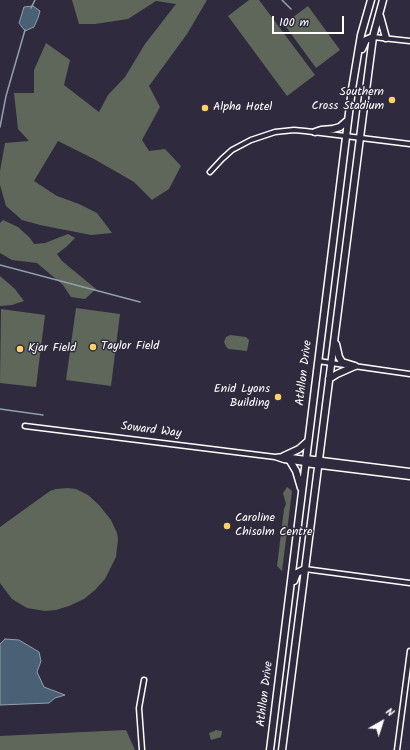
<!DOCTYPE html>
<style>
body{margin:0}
#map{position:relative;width:410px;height:750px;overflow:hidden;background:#2f2a3d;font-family:Kalam,sans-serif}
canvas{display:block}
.north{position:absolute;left:362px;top:702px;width:40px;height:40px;-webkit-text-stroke:3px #2f2a3d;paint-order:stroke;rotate:39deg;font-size:11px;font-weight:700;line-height:16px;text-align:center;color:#fff}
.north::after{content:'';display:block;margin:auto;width:14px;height:18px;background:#fff;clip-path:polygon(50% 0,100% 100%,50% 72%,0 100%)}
.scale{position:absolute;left:272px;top:16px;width:72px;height:18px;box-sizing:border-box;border:2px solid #fff;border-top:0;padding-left:5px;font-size:12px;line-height:14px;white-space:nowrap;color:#fff;-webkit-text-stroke:3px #2f2a3d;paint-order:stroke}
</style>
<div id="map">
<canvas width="410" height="750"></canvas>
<div class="north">N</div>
<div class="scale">100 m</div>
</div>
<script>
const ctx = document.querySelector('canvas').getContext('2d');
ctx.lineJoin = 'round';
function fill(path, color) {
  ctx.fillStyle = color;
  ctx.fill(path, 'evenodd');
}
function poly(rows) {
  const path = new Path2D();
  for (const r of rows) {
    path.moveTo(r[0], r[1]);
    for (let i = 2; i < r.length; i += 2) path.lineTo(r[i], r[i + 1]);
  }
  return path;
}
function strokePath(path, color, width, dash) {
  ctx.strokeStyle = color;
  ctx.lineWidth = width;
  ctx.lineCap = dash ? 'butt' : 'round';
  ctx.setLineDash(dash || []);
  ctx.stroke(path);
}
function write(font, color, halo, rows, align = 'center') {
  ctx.font = font + ' Kalam,sans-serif';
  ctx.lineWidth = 3;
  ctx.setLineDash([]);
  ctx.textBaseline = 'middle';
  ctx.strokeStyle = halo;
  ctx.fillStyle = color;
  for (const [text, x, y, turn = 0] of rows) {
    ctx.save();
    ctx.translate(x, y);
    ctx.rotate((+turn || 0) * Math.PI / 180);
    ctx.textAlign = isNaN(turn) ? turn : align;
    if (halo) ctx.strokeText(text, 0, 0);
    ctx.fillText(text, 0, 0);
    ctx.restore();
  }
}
const green = poly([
 [72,0,207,0,187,34,149,86,160,107,142,140,149,151,165,149,181,166,169,189,152,200,134,182,94,159,58,141,34,181,57,196,79,204,97,213,112,233,91,235,40,225,22,220,6,206,0,185,0,171,5,143,29,141,18,129,14,93,34,93,34,70,46,43,70,60,64,85,99,112,108,95,125,77,145,44,176,4,156,1,128,19,95,24,79,24],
 [249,0,259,0,315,75,287,96,228,16],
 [308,6,340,50,316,68,284,24],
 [3,220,18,227,30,238,34,244,45,243,68,234,75,238,66,247,57,254,62,261,96,289,85,299,71,297,63,285,37,263,12,260,0,253,0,223],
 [0,276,15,289,24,301,12,305,0,306],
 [76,308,120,314,111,386,66,380],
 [1,309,45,315,36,387,0,383],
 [230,335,246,337,249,340,247,351,229,349,227,348,224,342,226,337],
 [287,487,292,491,282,571,277,566,284,509,286,504,283,493],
 [68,488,76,489,88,495,99,505,111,520,117,533,118,539,116,557,105,579,95,590,84,599,69,606,56,610,45,611,27,608,12,599,0,583,0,527,50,491,56,489],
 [126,730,135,750,0,750,0,736],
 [215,730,222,731,221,737,211,740,209,733,215,731]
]);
const water = poly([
 [33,6,40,11,38,18,34,27,25,31,19,23,24,7,33,6],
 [5,639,19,640,39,652,41,661,37,672,44,687,65,695,55,698,49,703,0,705,0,644,5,639]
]);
const stream = poly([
 [282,0,291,9],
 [31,8,35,0],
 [0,127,6,96,25,30],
 [0,265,140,302],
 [0,409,43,415]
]);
const street = poly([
 [373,37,410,41],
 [210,172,222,159,232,150,251,140,275,132,294,130,305,131,410,144],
 [318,361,345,365],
 [354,366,410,374],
 [25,426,275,457,284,460,305,463],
 [275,457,284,456,306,459],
 [305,569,410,583],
 [142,750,139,708,144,680],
 [397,750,410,651]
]);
const primary = poly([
 [380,16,386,38],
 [362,49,366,40,373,37],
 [315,132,321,130,333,129,340,127,348,120],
 [336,344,339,357,342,362,355,366],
 [329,379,337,374,355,366],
 [284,456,299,449,308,441],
 [306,459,410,472],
 [290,461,296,471,301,488],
 [305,463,410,476],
 [294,581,297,573,305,569],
 [270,750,352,89,361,35,371,0],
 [282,750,368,75,373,37,383,0]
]);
const markers = [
 [392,100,4,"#ffd166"],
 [205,108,4,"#ffd166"],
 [93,347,4,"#ffd166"],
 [20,349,4,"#ffd166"],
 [278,397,4,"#ffd166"],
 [227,526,4,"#ffd166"]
];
const poiNames = [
 ["Southern",384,93,"right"],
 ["Cross Stadium",384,107,"right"],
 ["Alpha Hotel",213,108],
 ["Taylor Field",101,347],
 ["Kjar Field",28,349],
 ["Enid Lyons",270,390,"right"],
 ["Building",270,404,"right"],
 ["Caroline",235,519],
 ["Chisolm Centre",235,533]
];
const streetNames = [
 ["Athllon Drive",305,373,-83],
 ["Soward Way",151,431,7],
 ["Athllon Drive",266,694,-83]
];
fill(green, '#5f675b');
fill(water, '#4a6075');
strokePath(water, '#92a0ac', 1);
strokePath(stream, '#92a0ac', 1.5);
strokePath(street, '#fff', 7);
strokePath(primary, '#fff', 9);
strokePath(street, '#2f2a3d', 4);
strokePath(primary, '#2f2a3d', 6);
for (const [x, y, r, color] of markers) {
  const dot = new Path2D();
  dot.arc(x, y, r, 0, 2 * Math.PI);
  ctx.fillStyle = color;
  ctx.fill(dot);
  strokePath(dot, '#2f2a3d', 1.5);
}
write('12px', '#fff', '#2f2a3d', poiNames, 'left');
write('12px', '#fff', '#2f2a3d', streetNames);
</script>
